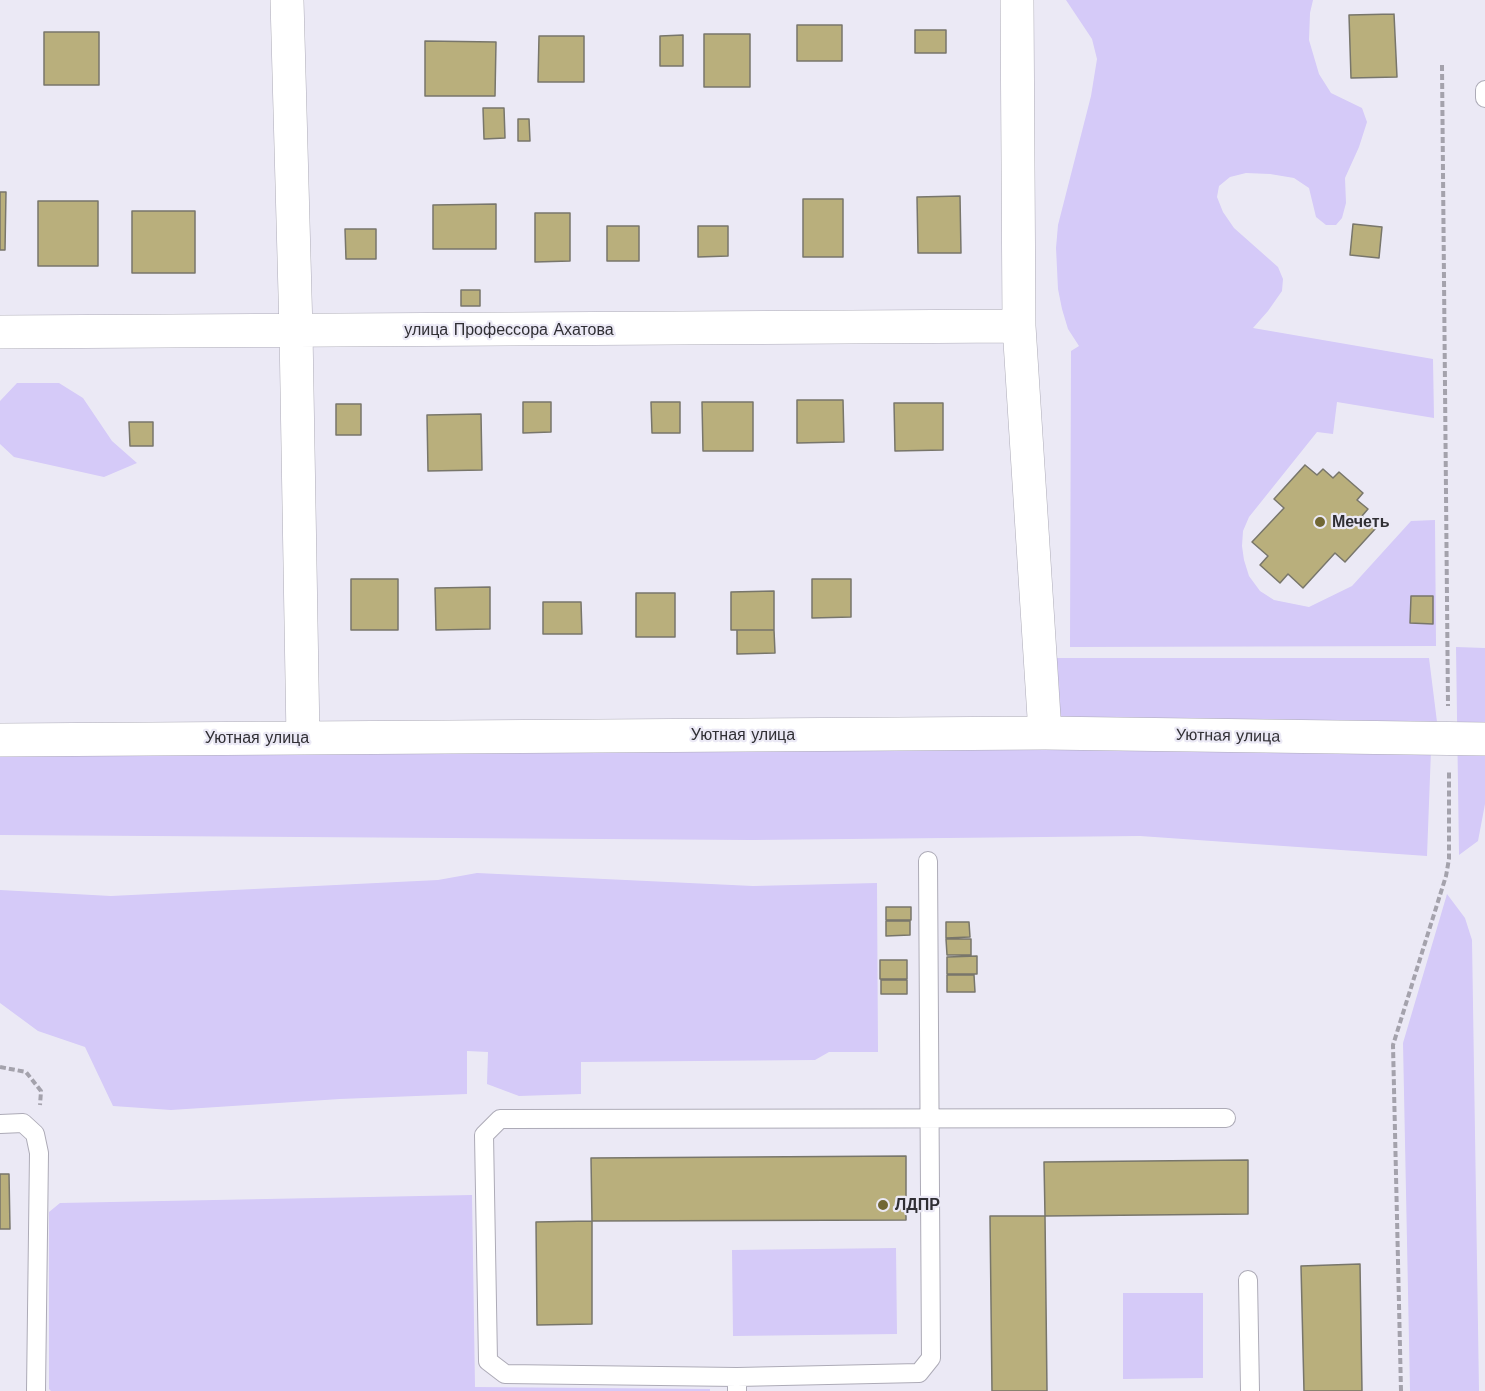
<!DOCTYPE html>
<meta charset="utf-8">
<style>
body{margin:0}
canvas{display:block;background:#ebe9f5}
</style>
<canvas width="1485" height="1391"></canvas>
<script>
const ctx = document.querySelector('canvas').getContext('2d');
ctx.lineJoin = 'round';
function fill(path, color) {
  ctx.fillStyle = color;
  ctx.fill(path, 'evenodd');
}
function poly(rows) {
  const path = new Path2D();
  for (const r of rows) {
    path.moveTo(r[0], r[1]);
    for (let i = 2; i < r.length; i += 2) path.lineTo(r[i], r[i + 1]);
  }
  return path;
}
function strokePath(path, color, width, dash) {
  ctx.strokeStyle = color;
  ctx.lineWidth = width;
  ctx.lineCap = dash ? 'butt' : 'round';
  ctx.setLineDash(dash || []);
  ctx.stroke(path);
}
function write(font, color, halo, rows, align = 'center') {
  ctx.font = font + ' "Work Sans",sans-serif';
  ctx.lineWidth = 4.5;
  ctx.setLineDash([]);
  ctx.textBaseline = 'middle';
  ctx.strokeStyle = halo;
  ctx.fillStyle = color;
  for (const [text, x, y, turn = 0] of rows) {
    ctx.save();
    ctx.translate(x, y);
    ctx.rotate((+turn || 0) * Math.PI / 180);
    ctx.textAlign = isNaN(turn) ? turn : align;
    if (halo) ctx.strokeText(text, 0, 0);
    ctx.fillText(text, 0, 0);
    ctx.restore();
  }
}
const green = poly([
 [1066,0,1313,0,1310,13,1309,40,1319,74,1331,93,1362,108,1367,122,1359,147,1345,178,1346,203,1342,218,1336,225,1326,225,1316,217,1309,188,1294,178,1270,174,1246,173,1230,177,1219,186,1217,197,1223,212,1234,228,1278,267,1283,279,1282,291,1268,311,1253,328,1433,359,1434,418,1337,402,1333,434,1317,432,1249,517,1243,531,1242,546,1244,560,1249,576,1260,591,1274,600,1309,607,1352,586,1411,521,1435,520,1436,646,1070,647,1071,351,1079,346,1068,329,1062,309,1058,289,1056,248,1058,225,1091,96,1097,59,1092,39],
 [1411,596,1432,596,1433,624,1411,623],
 [17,383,59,383,83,398,112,441,137,463,104,477,14,457,0,444,0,401],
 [1456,647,1485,648,1485,804,1478,841,1459,855],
 [1053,658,1429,658,1438,730,1057,721],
 [1044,746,1431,750,1427,856,1140,836,752,840,0,835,0,754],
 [477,873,753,886,877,883,878,1052,829,1052,815,1060,581,1062,581,1094,519,1096,487,1084,488,1052,467,1051,467,1094,340,1099,171,1110,113,1106,85,1047,38,1031,0,1003,0,890,111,896,438,880],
 [1447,894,1465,918,1472,940,1479,1391,1410,1391,1403,1043],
 [472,1195,475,1387,710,1389,710,1391,51,1391,49,1389,49,1212,60,1203],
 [896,1248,897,1334,733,1336,732,1250],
 [1123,1293,1203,1293,1203,1378,1123,1379]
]);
const building = poly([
 [1394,14,1397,77,1351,78,1349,15,1394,14],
 [797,25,842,25,842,61,797,61,797,25],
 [915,30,946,30,946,53,915,53,915,30],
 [44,32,99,32,99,85,44,85,44,32],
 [704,34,750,34,750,87,704,87,704,34],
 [683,35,683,66,660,66,660,36,683,35],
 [539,36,584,36,584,82,538,82,539,36],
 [425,41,496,42,495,96,425,96,425,41],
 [483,108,504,108,505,138,484,139,483,108],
 [518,119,529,119,530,141,518,141,518,119],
 [0,192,6,192,5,250,0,250,0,192],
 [960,196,961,253,918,253,917,197,960,196],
 [803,199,843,199,843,257,803,257,803,199],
 [38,201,98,201,98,266,38,266,38,201],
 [496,204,496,249,433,249,433,205,496,204],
 [132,211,195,211,195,273,132,273,132,211],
 [535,213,570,213,570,261,535,262,535,213],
 [1353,224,1382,227,1379,258,1350,255,1353,224],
 [607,226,639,226,639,261,607,261,607,226],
 [698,226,728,226,728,256,698,257,698,226],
 [345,229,376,229,376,259,346,259,345,229],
 [461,290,480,290,480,306,461,306,461,290],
 [797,400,843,400,844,442,797,443,797,400],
 [523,402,551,402,551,432,523,433,523,402],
 [651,402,680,402,680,433,652,433,651,402],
 [702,402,753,402,753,451,703,451,702,402],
 [894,403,943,403,943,450,895,451,894,403],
 [336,404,361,404,361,435,336,435,336,404],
 [481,414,482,470,428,471,427,415,481,414],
 [129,422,153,422,153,446,130,446,129,422],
 [1305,465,1317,475,1323,469,1333,478,1339,472,1363,493,1357,500,1368,509,1362,516,1376,528,1345,562,1335,553,1303,588,1288,574,1280,583,1260,565,1268,556,1252,542,1284,508,1274,499,1305,465],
 [351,579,398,579,398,630,351,630,351,579],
 [812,579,851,579,851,617,812,618,812,579],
 [490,587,490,629,436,630,435,588,490,587],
 [774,591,774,630,731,630,731,592,774,591],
 [636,593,675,593,675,637,636,637,636,593],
 [1411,596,1433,596,1433,624,1410,623,1411,596],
 [543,602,581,602,582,634,543,634,543,602],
 [737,630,774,630,775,653,737,654,737,630],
 [886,907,911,907,911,920,886,920,886,907],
 [886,921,910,921,910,935,886,936,886,921],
 [946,922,969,922,970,937,946,938,946,922],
 [946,939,971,939,971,955,947,955,946,939],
 [977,956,977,974,947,974,947,957,977,956],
 [880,960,907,960,907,979,880,979,880,960],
 [947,975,974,975,975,992,947,992,947,975],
 [881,980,907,980,907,994,881,994,881,980],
 [906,1156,906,1220,592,1221,591,1158,906,1156],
 [1248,1160,1248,1214,1045,1216,1044,1162,1248,1160],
 [0,1174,9,1174,10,1229,0,1229,0,1174],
 [990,1216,1045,1216,1047,1391,992,1391,990,1216],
 [592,1221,592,1324,537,1325,536,1222,592,1221],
 [1360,1264,1362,1391,1304,1391,1301,1266,1360,1264]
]);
const path = poly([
 [1442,65,1448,706],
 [0,1067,26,1072,41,1091,40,1105],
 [1401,1391,1393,1045,1446,876,1449,859,1449,771]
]);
const service = poly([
 [1485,90,1485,98],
 [0,1124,23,1123,35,1134,39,1153,36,1391],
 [1248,1280,1250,1391],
 [737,1377,505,1374,488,1361,484,1135,500,1119,1226,1118],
 [737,1391,737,1377,919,1373,931,1358,928,861]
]);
const minor = poly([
 [287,0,296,331,303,738],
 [1017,0,1019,326,1045,733],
 [0,332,1019,326],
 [0,740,1045,733,1485,739]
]);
const markers = [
 [1320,522,6,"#716734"],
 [883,1205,6,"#716734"]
];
const streetNames = [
 ["улица Профессора Ахатова",509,330],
 ["Уютная улица",743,735],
 ["Уютная улица",1228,736,1],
 ["Уютная улица",257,738]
];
const poiNames = [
 ["Мечеть",1332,522],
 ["ЛДПР",895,1205]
];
fill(green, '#d5caf8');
fill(building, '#b9af7c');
strokePath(building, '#78766b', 1.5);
strokePath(service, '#adabb7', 20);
strokePath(minor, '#adabb7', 34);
strokePath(path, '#a4a2ac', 4, [6, 3]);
strokePath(service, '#fff', 18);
strokePath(minor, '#fff', 33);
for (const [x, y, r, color] of markers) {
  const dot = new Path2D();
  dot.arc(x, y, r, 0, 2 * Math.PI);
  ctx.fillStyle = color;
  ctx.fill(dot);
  strokePath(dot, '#ebe9f5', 2);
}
write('16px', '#302f34', '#ebe9f5', streetNames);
write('bold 16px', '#302f34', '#ebe9f5', poiNames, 'left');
</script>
